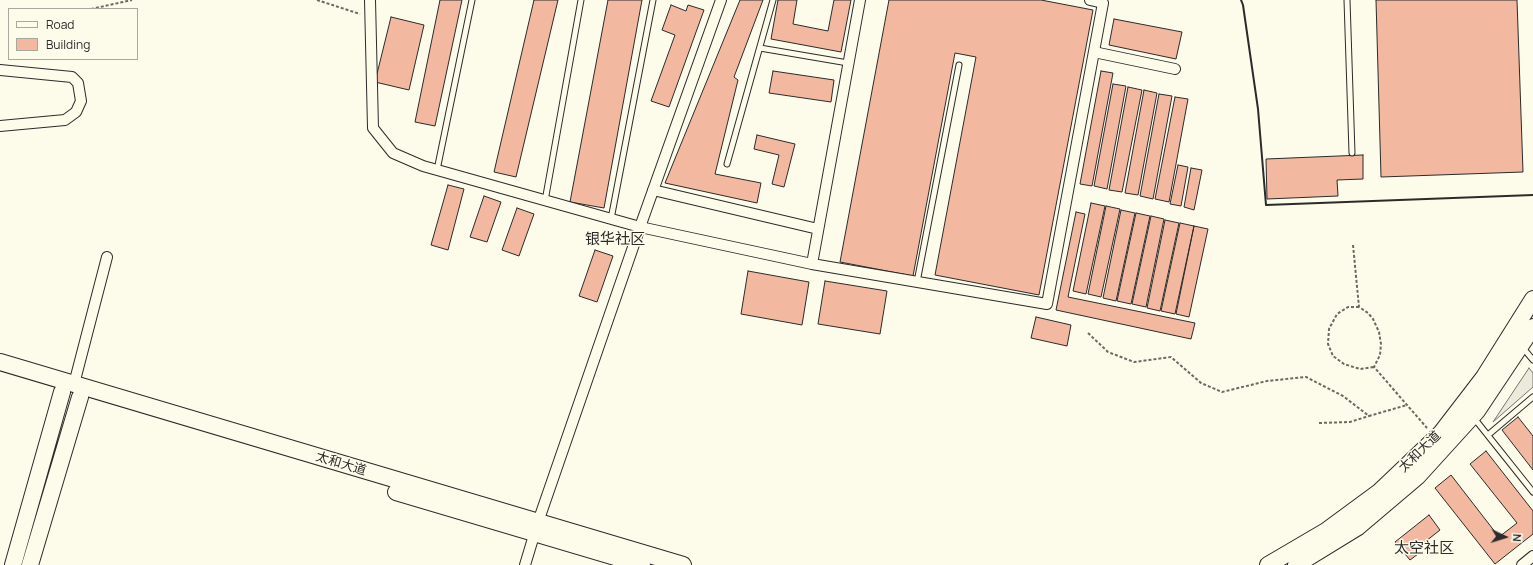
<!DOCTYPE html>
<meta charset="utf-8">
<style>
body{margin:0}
#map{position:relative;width:1533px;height:565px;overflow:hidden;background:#fdfbea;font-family:Manrope,sans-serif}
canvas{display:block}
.legend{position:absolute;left:8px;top:8px;width:130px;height:52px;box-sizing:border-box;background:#fdfbea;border:1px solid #a9a89e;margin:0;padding:5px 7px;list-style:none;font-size:12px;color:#2b2b2b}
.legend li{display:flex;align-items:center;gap:8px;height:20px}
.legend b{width:20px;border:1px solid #a9a89e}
.north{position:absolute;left:1485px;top:517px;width:40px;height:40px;-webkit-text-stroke:3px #fdfbea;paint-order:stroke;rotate:94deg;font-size:11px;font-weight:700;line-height:16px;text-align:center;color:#2b2b2b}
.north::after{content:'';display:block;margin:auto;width:14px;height:18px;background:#2b2b2b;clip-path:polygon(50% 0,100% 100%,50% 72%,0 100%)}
</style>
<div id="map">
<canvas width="1533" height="565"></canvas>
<ul class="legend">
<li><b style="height:5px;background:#fdfbea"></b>Road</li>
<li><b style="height:11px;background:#f2b8a0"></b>Building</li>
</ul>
<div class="north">N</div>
</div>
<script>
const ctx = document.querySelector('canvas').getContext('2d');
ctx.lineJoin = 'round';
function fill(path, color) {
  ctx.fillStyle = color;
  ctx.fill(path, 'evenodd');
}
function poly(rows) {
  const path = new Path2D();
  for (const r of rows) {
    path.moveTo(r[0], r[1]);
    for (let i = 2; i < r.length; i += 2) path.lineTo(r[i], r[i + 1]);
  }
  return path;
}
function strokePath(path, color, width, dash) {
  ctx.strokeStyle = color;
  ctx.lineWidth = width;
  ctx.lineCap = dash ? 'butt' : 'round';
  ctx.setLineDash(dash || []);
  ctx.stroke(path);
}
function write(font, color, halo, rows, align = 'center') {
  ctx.font = font + ' Manrope,"Noto Sans SC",sans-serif';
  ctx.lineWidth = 3;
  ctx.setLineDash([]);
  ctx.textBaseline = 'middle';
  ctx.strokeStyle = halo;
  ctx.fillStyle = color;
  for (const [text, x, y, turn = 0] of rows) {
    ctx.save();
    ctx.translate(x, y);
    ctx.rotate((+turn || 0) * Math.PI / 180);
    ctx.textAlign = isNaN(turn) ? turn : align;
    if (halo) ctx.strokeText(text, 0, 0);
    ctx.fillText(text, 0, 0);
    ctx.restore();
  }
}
const parking = poly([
 [1529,368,1533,373,1533,387,1493,422,1529,368]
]);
const building = poly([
 [440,0,462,0,435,126,415,122,440,0],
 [534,0,558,0,516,177,494,172,534,0],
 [608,0,642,0,604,208,570,202,608,0],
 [740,0,763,0,734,77,738,80,715,174,761,183,757,203,665,183,740,0],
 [778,0,797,0,793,24,828,31,834,0,851,0,841,52,771,39,778,0],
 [889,0,1041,0,1093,10,1039,295,935,275,976,57,955,53,913,276,840,262,889,0],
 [1376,0,1517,0,1523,172,1381,177,1376,0],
 [671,5,686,11,688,5,704,10,669,107,651,101,675,35,662,30,671,5],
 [391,17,424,25,409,90,375,82,391,17],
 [1114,19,1182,32,1176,59,1109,45,1114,19],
 [773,71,834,80,831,102,769,93,773,71],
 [1101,71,1113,73,1092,186,1080,184,1101,71],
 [1113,84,1126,86,1107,189,1094,186,1113,84],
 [1128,87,1142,90,1122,192,1109,190,1128,87],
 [1144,90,1157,93,1138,195,1125,193,1144,90],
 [1159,94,1172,96,1153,199,1140,196,1159,94],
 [1175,97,1188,99,1169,202,1155,199,1175,97],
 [757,135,795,144,784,187,772,184,779,155,754,149,757,135],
 [1363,155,1363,179,1337,180,1338,196,1267,199,1266,159,1363,155],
 [1178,165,1188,167,1181,206,1170,204,1178,165],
 [1191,168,1202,170,1194,210,1184,207,1191,168],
 [448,185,464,189,448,250,431,245,448,185],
 [484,196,501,202,487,242,470,237,484,196],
 [1091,203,1105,206,1086,294,1073,291,1091,203],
 [1106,206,1120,209,1101,297,1088,294,1106,206],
 [517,208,534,214,519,256,502,250,517,208],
 [1121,210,1135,213,1116,301,1103,298,1121,210],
 [1076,212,1085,214,1068,297,1195,323,1191,339,1056,310,1076,212],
 [1136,213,1150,216,1131,304,1117,301,1136,213],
 [1151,216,1164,219,1146,307,1132,304,1151,216],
 [1165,220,1179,223,1160,311,1147,308,1165,220],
 [1180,223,1194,226,1175,314,1161,311,1180,223],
 [1194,226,1208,229,1189,317,1176,314,1194,226],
 [595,250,613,256,597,302,579,296,595,250],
 [748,271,809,282,802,325,741,314,748,271],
 [825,281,887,291,880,334,818,324,825,281],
 [1036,317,1071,325,1067,346,1031,338,1036,317],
 [1518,417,1533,436,1533,470,1502,430,1518,417],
 [1486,451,1533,511,1533,534,1495,564,1435,488,1451,475,1499,537,1517,523,1470,464,1486,451],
 [1429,515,1440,530,1416,549,1418,554,1410,560,1395,542,1429,515]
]);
const path = poly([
 [317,0,360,14],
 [91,9,132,0],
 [1353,245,1359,307,1368,313,1373,319,1379,332,1381,344,1380,355,1374,367,1427,428],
 [1359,307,1348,307,1337,314,1329,329,1328,344,1333,356,1344,364,1360,369,1374,367],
 [1088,333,1108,352,1134,362,1171,357,1201,383,1222,392,1267,381,1306,377,1343,396,1369,416,1407,405],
 [1319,423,1350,422,1369,416]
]);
const service = poly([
 [1347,0,1352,153],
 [760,48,848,63],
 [727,164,773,0],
 [437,170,472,0],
 [545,201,581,0],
 [611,219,653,0],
 [917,282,959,65],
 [1523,348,1533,360],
 [1474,418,1533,492],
 [1488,435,1533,397]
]);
const minor = poly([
 [370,0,373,128,393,153,423,166,640,227,812,264,1047,304,1103,3,1090,0],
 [1094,52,1175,69],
 [0,70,72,77,78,83,81,101,76,112,65,120,0,126],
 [653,190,818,229],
 [812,264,860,0],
 [74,384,107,257],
 [525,565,538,522,640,227,721,0],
 [1522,565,1533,556]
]);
const primary = poly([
 [0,362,683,565],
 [396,492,642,565],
 [13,565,62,392],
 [30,565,80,397],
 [1268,565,1326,531,1379,492,1441,433,1484,377,1533,299],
 [1296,565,1358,527,1417,477,1477,411,1533,327]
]);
const wall = poly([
 [1241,0,1243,5,1258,109,1266,205,1533,195]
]);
const streetNames = [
 ["太和大道",1420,452,-44],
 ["太和大道",341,464,17]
];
const quarterNames = [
 ["银华社区",615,240],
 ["太空社区",1424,549]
];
fill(parking, '#eceadb');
strokePath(parking, '#74746e', 1);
fill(building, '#f2b8a0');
strokePath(building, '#2b2b2b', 1);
strokePath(service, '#2b2b2b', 7);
strokePath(minor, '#2b2b2b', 12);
strokePath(primary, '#2b2b2b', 18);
strokePath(path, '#6a6964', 2, [3, 2]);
strokePath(service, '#fdfbea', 5);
strokePath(minor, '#fdfbea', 10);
strokePath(primary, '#fdfbea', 16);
strokePath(wall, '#2b2b2b', 2);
write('13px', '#2b2b2b', '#fdfbea', streetNames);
write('15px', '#2b2b2b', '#fdfbea', quarterNames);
</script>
